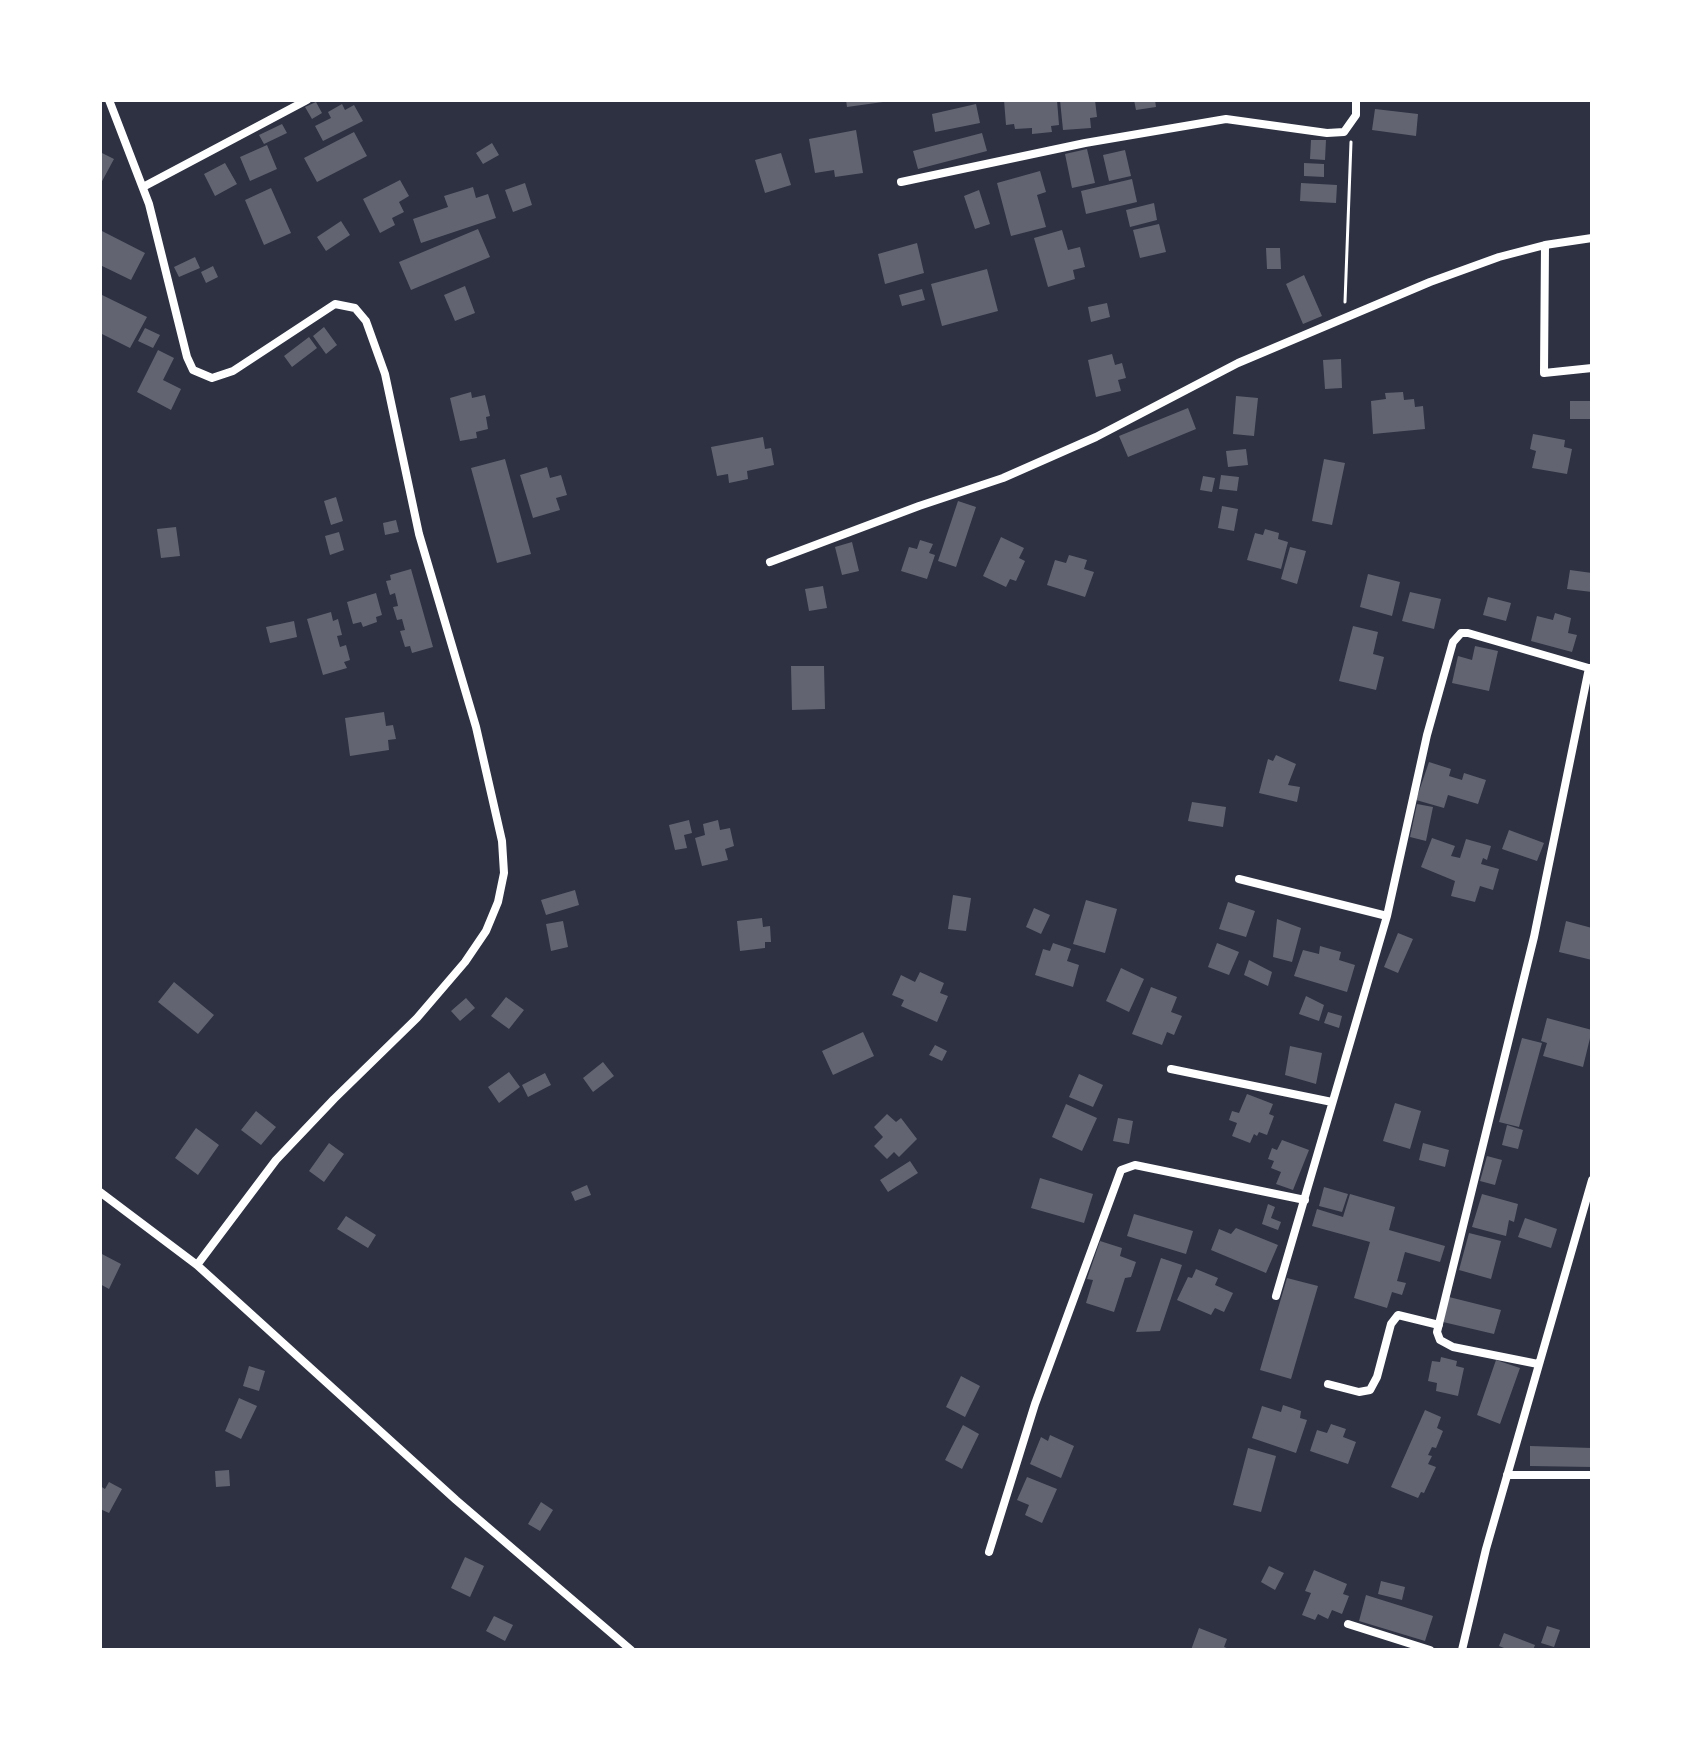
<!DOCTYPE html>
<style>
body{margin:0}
#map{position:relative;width:1692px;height:1750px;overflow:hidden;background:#2d3142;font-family:Literata,serif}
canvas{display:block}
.frame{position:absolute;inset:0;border:102px solid #fff;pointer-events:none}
</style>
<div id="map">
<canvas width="1692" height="1750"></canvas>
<div class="frame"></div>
</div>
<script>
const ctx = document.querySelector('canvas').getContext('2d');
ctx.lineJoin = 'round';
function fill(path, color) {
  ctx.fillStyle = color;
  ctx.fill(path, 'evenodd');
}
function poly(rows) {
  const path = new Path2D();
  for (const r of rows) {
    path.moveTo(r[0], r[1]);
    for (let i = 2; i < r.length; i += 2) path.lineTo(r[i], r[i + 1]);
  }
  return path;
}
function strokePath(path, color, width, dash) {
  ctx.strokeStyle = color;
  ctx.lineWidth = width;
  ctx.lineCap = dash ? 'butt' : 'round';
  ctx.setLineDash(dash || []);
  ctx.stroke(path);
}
const building = poly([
 [846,100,883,100,883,102,847,107],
 [1004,100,1057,100,1059,125,1051,126,1052,132,1032,134,1032,128,1015,129,1014,124,1006,125],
 [1060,100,1095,100,1097,117,1090,118,1091,128,1063,130],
 [1134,100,1155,100,1156,107,1136,110],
 [316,102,322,113,312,119,305,107],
 [342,104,345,110,354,105,363,121,323,141,315,126,331,118,328,112],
 [976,104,980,123,935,132,932,114],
 [1375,109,1418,114,1416,136,1372,130],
 [282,124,287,133,264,144,259,135],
 [856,130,863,173,835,177,834,170,815,173,809,139],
 [354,132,367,156,317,182,304,158],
 [982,133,987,151,918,169,913,151],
 [1311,140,1326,140,1325,160,1310,159],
 [492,143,499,155,483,164,476,153],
 [267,145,277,169,250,181,240,157],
 [1087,149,1095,183,1072,188,1065,154],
 [1125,150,1131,176,1109,181,1103,155],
 [100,152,114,159,100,185],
 [781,153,791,185,765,193,755,160],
 [225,163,237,184,215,196,204,174],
 [1304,163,1324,164,1324,177,1304,176],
 [1040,171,1046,192,1037,195,1046,227,1011,236,997,183],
 [1132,179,1137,202,1086,214,1081,191],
 [400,180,409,196,399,202,404,212,392,218,395,225,380,233,363,199],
 [525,183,532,205,513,212,505,190],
 [1301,183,1337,185,1336,203,1300,201],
 [473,187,476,198,488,194,496,218,421,243,413,219,448,207,444,196],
 [271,188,291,233,264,245,245,200],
 [979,190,990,224,975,229,964,196],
 [1154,203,1157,220,1130,227,1126,210],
 [341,221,350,235,326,251,317,237],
 [1159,224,1166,252,1140,258,1133,230],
 [478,229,490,257,411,290,399,262],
 [100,230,145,253,131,280,100,265],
 [1062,230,1068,250,1080,247,1085,267,1073,270,1075,279,1048,287,1034,238],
 [917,243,924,273,885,284,878,254],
 [1266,248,1280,248,1281,269,1267,269],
 [195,257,200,268,179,277,174,267],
 [213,266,218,277,206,283,201,272],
 [987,269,998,311,942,326,931,284],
 [1304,275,1322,316,1303,324,1286,284],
 [465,286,475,313,455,321,444,295],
 [922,289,925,300,902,306,899,295],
 [100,294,147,317,130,348,100,333],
 [1107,303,1110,317,1091,322,1088,307],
 [324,327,337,345,326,354,313,336],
 [145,328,160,335,153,348,138,341],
 [309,337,317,348,292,367,284,356],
 [158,350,174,358,163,380,181,389,171,410,137,392],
 [1112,354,1115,365,1122,363,1126,378,1118,380,1121,391,1096,397,1088,360],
 [1341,359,1342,388,1325,389,1323,360],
 [471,392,472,398,485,395,490,416,486,417,488,429,476,432,477,438,460,441,450,398],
 [1403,392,1404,400,1414,399,1415,407,1423,406,1425,429,1373,434,1371,401,1386,399,1385,393],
 [1236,396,1258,398,1254,436,1233,434],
 [1570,401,1592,401,1592,419,1570,419],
 [1188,408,1196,429,1128,457,1119,436],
 [1533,434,1565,440,1564,447,1572,449,1567,474,1532,468,1536,451,1530,449],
 [763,437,765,449,771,448,774,465,747,471,748,479,729,483,728,474,717,476,711,447],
 [1246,449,1248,465,1228,467,1226,451],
 [505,459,531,554,497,563,471,468],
 [1324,459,1345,463,1332,525,1312,521],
 [547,467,550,478,561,475,567,495,556,498,560,510,533,518,520,475],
 [1221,475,1239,477,1237,491,1219,489],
 [1203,476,1215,478,1212,492,1200,490],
 [336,497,343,521,331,525,324,501],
 [958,501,976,507,956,567,938,561],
 [1222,506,1238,509,1234,531,1218,528],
 [396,520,399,532,385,535,383,523],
 [176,527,180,556,161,558,157,529],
 [1265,529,1279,533,1278,539,1288,542,1281,569,1247,560,1255,533,1263,535],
 [339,532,344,550,330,555,325,536],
 [1001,537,1024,548,1019,558,1025,561,1016,581,1010,579,1006,587,983,576],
 [920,540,933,544,929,553,935,555,927,579,901,571,909,547,917,549],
 [852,542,859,571,842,575,835,547],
 [1290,547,1306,551,1297,584,1281,579],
 [1069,555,1087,560,1084,569,1094,572,1085,597,1047,585,1055,560,1066,563],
 [411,569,433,647,412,653,410,646,405,647,400,631,405,630,402,619,397,620,393,607,398,606,395,593,390,595,386,581,391,580,390,575],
 [1570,570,1592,573,1592,592,1567,589],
 [1368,574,1400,582,1392,616,1360,607],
 [823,586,827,608,809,611,805,589],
 [1410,592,1441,599,1434,629,1402,621],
 [376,593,382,615,376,617,377,622,363,627,361,622,353,624,347,602],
 [1488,597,1511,603,1506,621,1483,615],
 [331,612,333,621,338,619,342,635,337,636,340,647,346,645,350,660,344,662,347,668,323,675,307,619],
 [1555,613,1571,618,1568,633,1577,635,1572,652,1531,641,1537,616,1553,620],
 [294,621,297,637,270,643,266,627],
 [1353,626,1378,632,1373,654,1384,657,1376,690,1339,681],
 [1475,646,1498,651,1489,691,1452,683,1458,656,1472,660],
 [791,666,824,666,825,709,792,710],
 [384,712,386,726,393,725,396,739,388,740,389,750,350,756,345,718],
 [1276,755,1296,764,1288,785,1300,787,1297,802,1259,793,1268,759,1273,761],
 [1429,762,1451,769,1449,776,1462,780,1464,773,1486,780,1478,804,1448,795,1444,808,1416,800],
 [1192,802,1226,807,1223,827,1188,821],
 [1417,804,1433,807,1426,841,1410,837],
 [689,820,692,833,684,835,687,848,675,850,669,825],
 [718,820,720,830,730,828,734,846,725,849,728,860,702,866,695,838,705,835,703,824],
 [1509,830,1544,843,1537,861,1502,849],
 [1432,838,1455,846,1451,856,1460,858,1466,839,1491,846,1487,860,1483,858,1481,864,1499,869,1493,890,1480,886,1475,902,1451,896,1455,881,1421,867],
 [575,890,579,905,546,915,541,900],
 [953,895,971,898,966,931,948,929],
 [1086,900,1117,909,1105,953,1073,944],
 [1228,902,1255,911,1246,937,1219,929],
 [1034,908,1050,915,1041,934,1026,927],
 [762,918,763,927,770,926,771,942,765,942,765,948,740,951,737,921],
 [1277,919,1301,928,1292,962,1273,957],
 [563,921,568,947,551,951,546,924],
 [1566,921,1592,928,1592,960,1559,952],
 [1398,933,1413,939,1398,973,1384,967],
 [1053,943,1071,949,1067,961,1079,965,1073,987,1035,975,1043,949,1050,951],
 [1217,943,1239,952,1229,975,1208,967],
 [1320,946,1341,952,1339,960,1355,965,1347,992,1294,976,1303,950,1319,954],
 [1249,960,1272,972,1268,986,1244,975],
 [1121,968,1144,979,1129,1012,1106,1001],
 [920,972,944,983,940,993,948,996,937,1022,901,1006,904,1000,892,995,901,975,915,982],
 [174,982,214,1015,198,1034,158,1002],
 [1151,987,1177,997,1171,1012,1182,1016,1174,1035,1167,1032,1162,1045,1132,1034],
 [1306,996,1324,1005,1319,1021,1299,1014],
 [506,997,524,1010,509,1029,491,1016],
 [466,998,475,1008,460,1021,451,1011],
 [1328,1012,1342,1016,1339,1028,1324,1023],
 [1547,1018,1592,1030,1583,1067,1543,1056,1547,1043,1541,1041],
 [863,1032,874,1056,833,1075,822,1051],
 [1522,1038,1542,1043,1519,1127,1499,1122],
 [935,1045,947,1051,942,1061,929,1055],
 [1290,1046,1322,1053,1316,1084,1285,1075],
 [603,1062,614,1076,593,1092,583,1078],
 [509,1072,520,1087,499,1103,488,1087],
 [545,1073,551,1085,528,1097,522,1085],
 [1079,1074,1103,1085,1093,1107,1069,1097],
 [1247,1094,1273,1104,1269,1114,1274,1116,1267,1135,1259,1132,1257,1136,1254,1134,1250,1143,1232,1136,1237,1123,1229,1120,1232,1111,1239,1113],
 [1395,1103,1421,1111,1410,1149,1383,1141],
 [1066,1104,1097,1118,1082,1151,1052,1137],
 [256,1111,276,1127,261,1145,241,1130],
 [887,1114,896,1122,901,1118,917,1139,899,1157,894,1152,887,1159,874,1146,883,1137,874,1127],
 [1118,1118,1133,1121,1129,1144,1113,1141],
 [1507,1125,1523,1130,1518,1149,1502,1145],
 [196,1128,219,1145,198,1175,175,1158],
 [1282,1140,1309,1150,1293,1190,1276,1184,1281,1172,1271,1168,1274,1161,1268,1159,1272,1148,1277,1150],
 [329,1143,344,1154,324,1182,309,1171],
 [1423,1143,1449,1150,1445,1167,1419,1160],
 [1487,1156,1502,1160,1495,1185,1480,1181],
 [910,1161,918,1173,888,1192,880,1180],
 [1040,1178,1093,1194,1084,1223,1031,1208],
 [587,1185,591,1195,575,1201,571,1192],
 [1324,1187,1348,1194,1342,1212,1319,1206],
 [1350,1194,1395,1207,1389,1230,1445,1246,1440,1262,1405,1252,1397,1281,1406,1283,1402,1295,1392,1292,1387,1308,1354,1298,1370,1242,1312,1226,1317,1209,1343,1217],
 [1482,1194,1518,1204,1514,1222,1509,1220,1506,1236,1472,1227],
 [1268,1204,1275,1207,1271,1218,1281,1222,1278,1230,1262,1224],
 [1134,1214,1193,1231,1186,1254,1127,1236],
 [346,1216,376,1235,368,1248,337,1229],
 [1525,1218,1557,1229,1551,1248,1518,1237],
 [1236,1228,1278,1245,1266,1273,1211,1250,1219,1229,1231,1234],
 [1469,1233,1501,1241,1491,1279,1459,1270],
 [1100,1241,1122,1248,1120,1256,1136,1262,1131,1277,1125,1278,1114,1312,1086,1303,1093,1280,1087,1279],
 [100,1253,121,1264,109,1289,100,1284],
 [1161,1258,1182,1265,1160,1331,1136,1332],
 [1196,1269,1218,1278,1215,1285,1233,1293,1224,1312,1215,1308,1211,1315,1177,1300,1188,1277,1192,1278],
 [1287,1278,1318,1286,1291,1379,1260,1370],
 [1449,1297,1501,1310,1494,1334,1443,1322],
 [1441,1357,1457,1361,1456,1366,1464,1368,1458,1396,1436,1391,1437,1383,1428,1381,1432,1361,1440,1362],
 [1496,1360,1520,1368,1500,1424,1477,1415],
 [249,1366,265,1371,259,1391,243,1386],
 [961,1376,980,1386,965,1417,946,1407],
 [239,1398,257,1406,241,1439,225,1431],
 [1283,1405,1301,1411,1300,1418,1307,1420,1296,1453,1252,1438,1262,1406,1281,1412],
 [1425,1410,1441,1417,1437,1428,1443,1431,1436,1448,1432,1447,1428,1455,1432,1456,1428,1464,1436,1467,1424,1493,1421,1492,1418,1498,1391,1487],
 [1331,1424,1346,1429,1343,1437,1356,1442,1348,1464,1310,1451,1317,1430,1327,1433],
 [963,1425,979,1434,962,1469,945,1460],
 [1050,1435,1074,1446,1061,1478,1030,1464,1041,1437,1048,1441],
 [1530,1446,1592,1448,1592,1467,1530,1466],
 [1248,1448,1276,1456,1261,1512,1233,1505],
 [229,1470,230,1486,216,1487,215,1471],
 [1027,1477,1057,1489,1042,1523,1025,1515,1029,1505,1017,1500],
 [109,1482,122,1489,109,1513,100,1509,100,1486,105,1489],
 [541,1502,553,1510,540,1531,528,1524],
 [465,1557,484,1566,470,1597,451,1588],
 [1269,1566,1284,1573,1275,1590,1261,1582],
 [1314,1570,1347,1584,1343,1594,1349,1596,1342,1614,1332,1610,1328,1619,1318,1614,1315,1620,1302,1615,1311,1593,1305,1591],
 [1381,1581,1405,1587,1402,1600,1378,1594],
 [1366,1595,1433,1616,1425,1641,1359,1621],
 [494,1616,513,1625,505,1641,486,1631],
 [1547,1626,1560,1630,1554,1647,1541,1643],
 [1199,1628,1227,1639,1224,1647,1232,1650,1191,1650],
 [1504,1633,1535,1645,1533,1650,1509,1650,1499,1646]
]);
const path = poly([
 [1345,302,1351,142]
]);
const minor = poly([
 [109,100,149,204,187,357,193,370,212,378,233,371,335,304,355,308,366,321,385,374,419,534,476,727,502,841,504,873,498,902,486,931,465,962,417,1018,334,1099,276,1160,197,1265],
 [901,182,1085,143,1226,119,1327,133,1344,132,1356,115,1356,100],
 [143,187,307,100],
 [1545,245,1544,373,1592,368],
 [770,562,919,506,1003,478,1096,437,1238,363,1430,282,1499,257,1545,245,1592,238],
 [1239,879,1387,916],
 [1171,1069,1332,1102],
 [100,1192,197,1265,456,1500,631,1650],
 [1276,1296,1387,916,1427,735,1453,642,1461,633,1468,633,1592,669],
 [1538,1364,1453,1347,1440,1340,1437,1332,1534,937,1589,668],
 [1328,1384,1359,1392,1370,1390,1377,1377,1391,1324,1398,1315,1439,1325],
 [1507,1475,1592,1475],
 [989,1552,1035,1404,1121,1170,1135,1165,1305,1200],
 [1348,1624,1430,1650],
 [1462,1650,1486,1549,1592,1180]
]);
fill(building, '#626471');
strokePath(path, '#fff', 3);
strokePath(minor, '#fff', 8);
</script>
